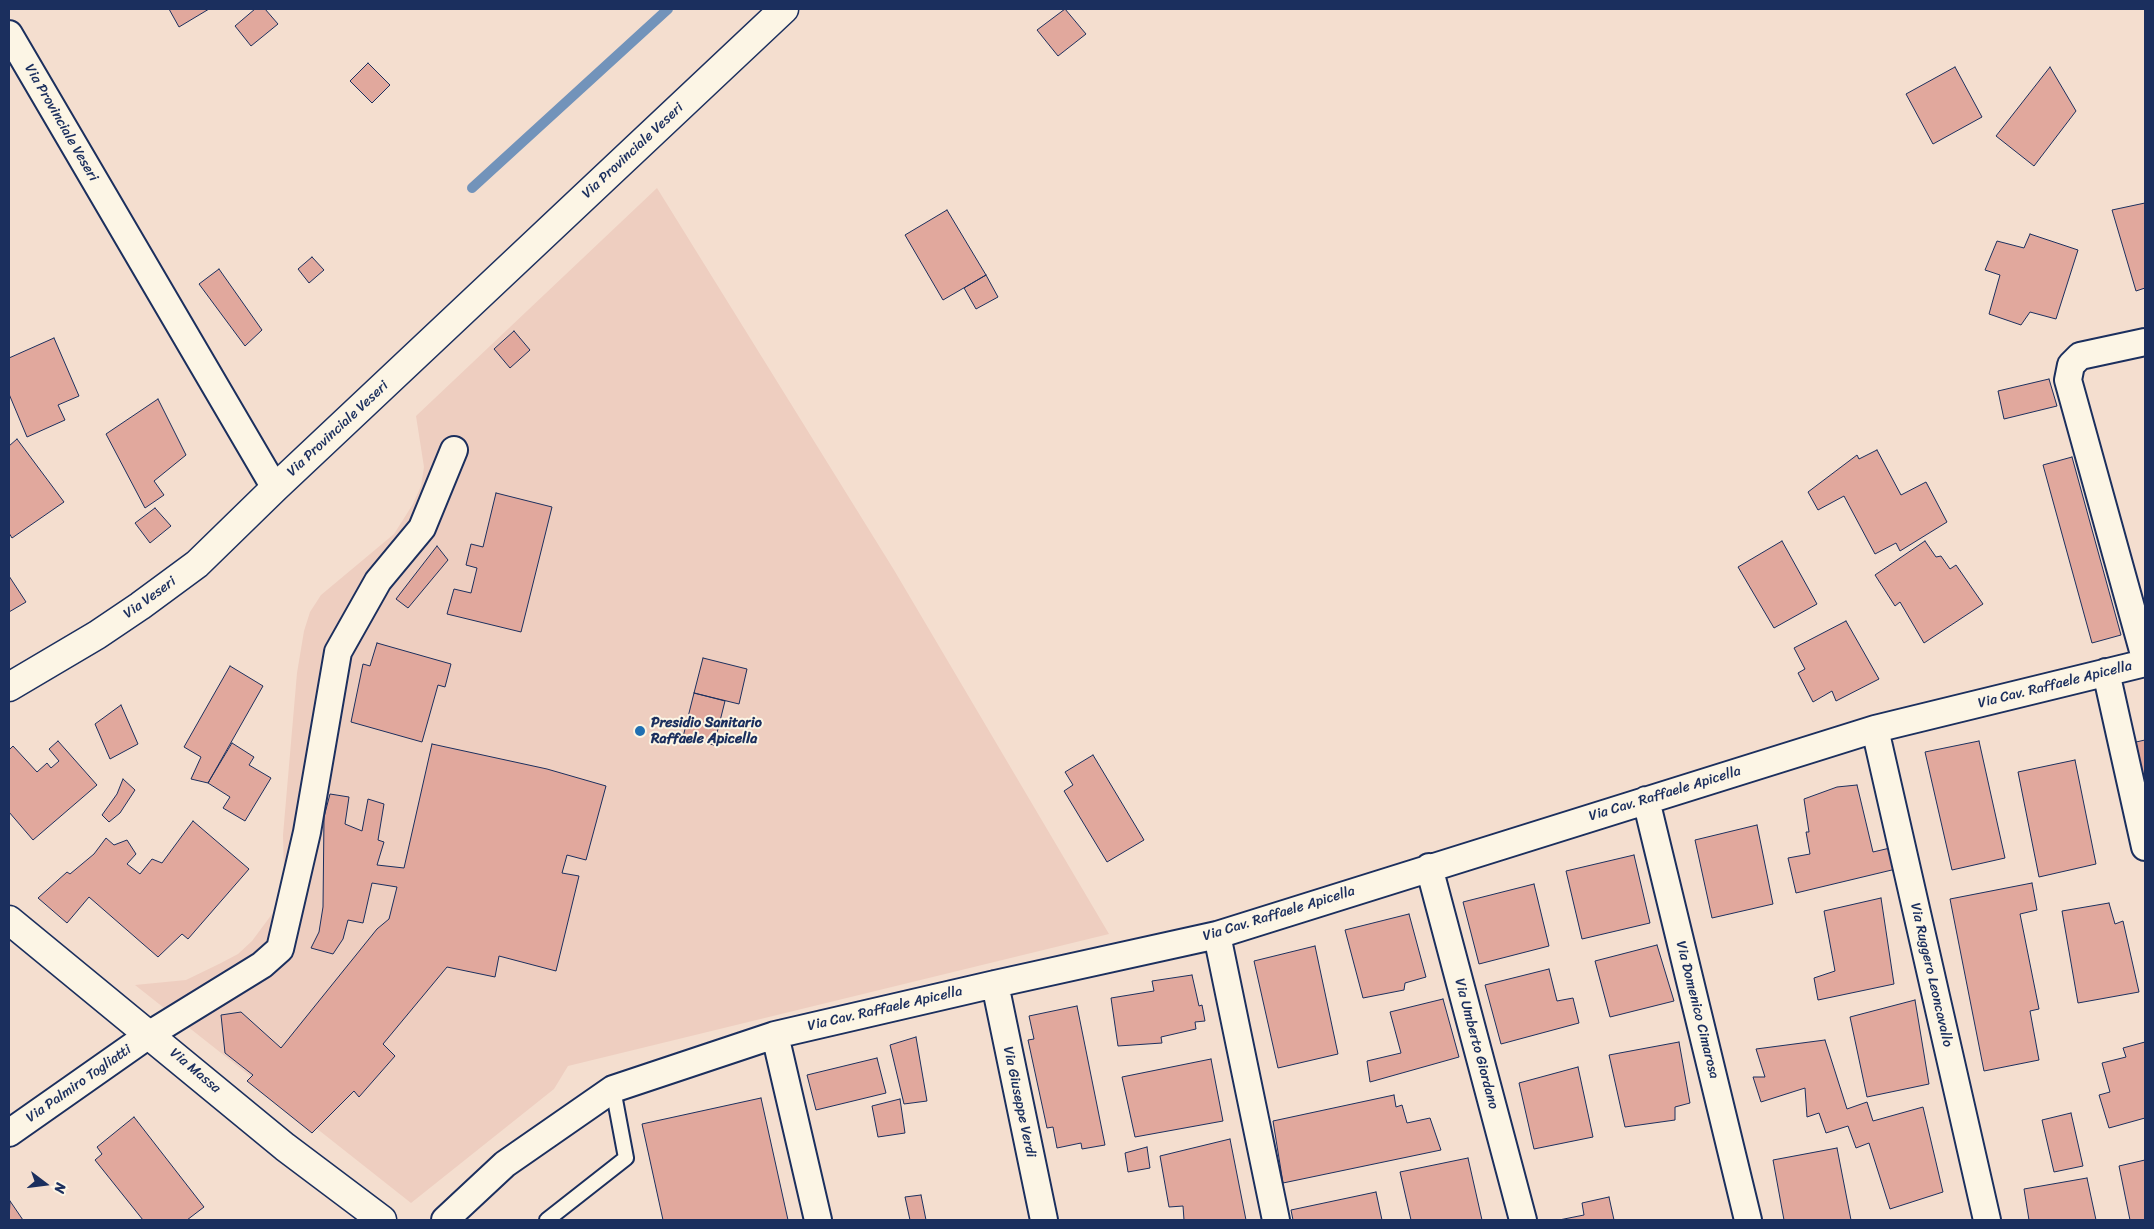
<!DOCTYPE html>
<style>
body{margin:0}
#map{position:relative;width:2154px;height:1229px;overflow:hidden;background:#f4decf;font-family:Sriracha,sans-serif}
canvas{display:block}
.frame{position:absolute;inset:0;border:10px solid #1b2f5e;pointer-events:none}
.north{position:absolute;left:20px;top:1159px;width:50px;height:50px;-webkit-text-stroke:4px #fcf5e5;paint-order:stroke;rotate:105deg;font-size:14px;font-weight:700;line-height:20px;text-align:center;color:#1b2f5e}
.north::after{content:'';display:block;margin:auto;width:18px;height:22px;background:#1b2f5e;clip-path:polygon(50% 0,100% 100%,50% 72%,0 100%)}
</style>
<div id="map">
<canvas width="2154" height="1229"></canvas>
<div class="frame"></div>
<div class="north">N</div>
</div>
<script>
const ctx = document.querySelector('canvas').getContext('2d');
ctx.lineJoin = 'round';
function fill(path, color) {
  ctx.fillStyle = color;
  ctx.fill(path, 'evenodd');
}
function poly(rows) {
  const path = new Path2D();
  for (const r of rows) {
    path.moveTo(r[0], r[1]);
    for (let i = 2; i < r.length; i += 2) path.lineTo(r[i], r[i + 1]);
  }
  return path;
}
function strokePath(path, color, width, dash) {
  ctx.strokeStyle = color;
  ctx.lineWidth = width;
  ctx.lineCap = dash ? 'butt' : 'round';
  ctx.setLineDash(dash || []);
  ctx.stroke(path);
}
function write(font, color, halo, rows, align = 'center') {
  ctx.font = font + ' Sriracha,sans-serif';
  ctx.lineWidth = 4;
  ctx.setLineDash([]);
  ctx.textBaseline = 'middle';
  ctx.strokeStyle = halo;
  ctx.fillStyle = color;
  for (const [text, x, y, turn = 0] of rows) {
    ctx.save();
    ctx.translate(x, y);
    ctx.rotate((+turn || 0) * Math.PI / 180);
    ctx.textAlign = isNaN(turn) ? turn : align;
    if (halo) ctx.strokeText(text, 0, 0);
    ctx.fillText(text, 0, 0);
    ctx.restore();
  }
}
const built = poly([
 [657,188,894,570,1109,934,568,1066,554,1089,411,1203,135,985,186,980,221,963,238,954,252,941,275,910,284,873,283,835,297,673,304,631,310,612,321,595,394,534,413,504,421,486,424,467,416,416]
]);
const stream = poly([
 [472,188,668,9]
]);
const building = poly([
 [169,9,209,9,179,27,169,9],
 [255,9,265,9,278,24,251,46,235,26,255,9],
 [1065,9,1086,34,1058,56,1037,30,1065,9],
 [368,63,390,85,372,103,350,81,368,63],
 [1955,67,1982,117,1933,144,1906,94,1955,67],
 [2050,67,2076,111,2034,166,1996,136,2050,67],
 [2145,203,2145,288,2136,291,2112,210,2145,203],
 [947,210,986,275,943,300,905,235,947,210],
 [2030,234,2078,250,2056,319,2030,312,2021,325,1989,314,2000,275,1985,270,1997,241,2024,248,2030,234],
 [312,257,324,270,309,283,298,269,312,257],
 [219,269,262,330,245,346,199,284,219,269],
 [986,275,998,297,976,309,964,288,986,275],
 [514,331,530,350,510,368,494,349,514,331],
 [54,338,79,396,58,405,65,420,27,437,9,394,9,358,54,338],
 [2049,379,2057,406,2004,419,1998,391,2049,379],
 [158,399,186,455,154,481,164,495,145,508,106,434,158,399],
 [17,439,64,502,12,538,9,533,9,446,17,439],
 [1877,450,1901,495,1926,482,1947,522,1900,551,1896,543,1875,554,1844,496,1818,510,1808,492,1857,455,1859,459,1877,450],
 [2072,457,2121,635,2092,643,2043,465,2072,457],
 [496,493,552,507,521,632,447,614,454,589,471,593,477,568,466,565,471,544,483,547,496,493],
 [155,508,171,526,150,543,135,523,155,508],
 [1782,541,1817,604,1774,628,1738,567,1782,541],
 [1925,541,1936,557,1941,556,1950,569,1956,565,1983,604,1924,643,1900,602,1895,606,1875,575,1925,541],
 [437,546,448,560,408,608,396,599,437,546],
 [9,576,26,602,9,612,9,576],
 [1846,621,1879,679,1836,701,1832,691,1813,702,1798,673,1805,669,1794,648,1846,621],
 [377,643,451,664,445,687,438,685,422,742,351,722,363,664,370,666,377,643],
 [703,658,747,669,739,704,694,693,703,658],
 [230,666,263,686,208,783,191,779,201,757,184,747,230,666],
 [694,693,725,701,714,745,683,737,694,693],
 [121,705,138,744,110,759,95,724,121,705],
 [2145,740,2145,787,2136,742,2145,740],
 [58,741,97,785,33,840,9,812,9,750,13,746,37,772,47,763,51,768,59,761,49,749,58,741],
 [1979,741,2005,858,1952,870,1925,752,1979,741],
 [232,743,254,757,249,765,271,778,245,821,223,808,230,797,208,783,232,743],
 [432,744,547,769,606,786,586,860,567,855,562,873,579,876,556,971,499,956,495,977,447,967,383,1044,395,1056,359,1097,354,1091,312,1133,247,1081,253,1075,225,1053,221,1015,241,1012,281,1048,377,929,389,919,397,887,372,883,363,923,348,920,343,939,333,954,311,948,319,932,323,907,324,817,330,794,349,797,345,824,362,831,368,799,384,804,378,840,384,842,377,865,404,868,432,744],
 [1093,755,1144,840,1107,862,1064,791,1073,785,1065,772,1093,755],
 [2075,760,2096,864,2039,877,2018,772,2075,760],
 [123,779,135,790,120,813,109,822,102,815,117,794,123,779],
 [1857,785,1873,852,1890,848,1896,869,1796,893,1788,858,1810,854,1806,832,1809,832,1804,799,1837,787,1857,785],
 [193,821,249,869,188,939,182,934,158,957,89,897,67,923,38,898,67,872,70,874,94,854,106,838,114,845,127,840,136,854,127,864,140,874,152,859,162,863,193,821],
 [1757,825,1773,904,1712,918,1695,840,1757,825],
 [1634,855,1650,923,1582,939,1566,871,1634,855],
 [2032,883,2037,910,2020,914,2039,1009,2030,1011,2039,1060,1984,1071,1950,899,2032,883],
 [1534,884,1549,946,1479,964,1463,902,1534,884],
 [1881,898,1894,984,1818,1000,1814,978,1835,971,1824,911,1881,898],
 [2109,903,2115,924,2123,921,2139,992,2078,1003,2062,911,2109,903],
 [1409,914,1426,977,1405,983,1404,990,1363,998,1345,930,1409,914],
 [1657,945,1674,1001,1610,1017,1595,961,1657,945],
 [1315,946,1338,1054,1278,1068,1254,961,1315,946],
 [1549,969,1557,1001,1573,998,1579,1023,1501,1044,1485,985,1549,969],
 [1192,975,1199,1006,1202,1005,1205,1021,1195,1022,1196,1029,1161,1037,1162,1043,1118,1046,1111,998,1154,991,1152,981,1192,975],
 [1443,999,1459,1057,1370,1082,1367,1061,1401,1053,1390,1012,1443,999],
 [1915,1000,1929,1084,1867,1097,1850,1017,1915,1000],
 [1077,1006,1105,1145,1082,1149,1081,1143,1057,1148,1053,1127,1047,1128,1028,1040,1034,1039,1029,1016,1077,1006],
 [916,1037,927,1101,904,1104,890,1045,916,1037],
 [1825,1040,1847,1109,1867,1102,1873,1121,1923,1107,1943,1192,1890,1209,1869,1143,1856,1148,1848,1126,1826,1133,1819,1113,1807,1117,1805,1088,1761,1102,1753,1077,1765,1077,1756,1049,1825,1040],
 [1679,1042,1690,1103,1675,1107,1675,1120,1625,1127,1609,1055,1679,1042],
 [2145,1042,2145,1118,2109,1128,2099,1095,2110,1092,2102,1063,2126,1057,2123,1048,2145,1042],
 [877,1058,886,1093,816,1110,807,1075,877,1058],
 [1211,1059,1223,1121,1135,1137,1122,1077,1211,1059],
 [1578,1067,1593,1137,1534,1149,1519,1083,1578,1067],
 [1394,1095,1396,1107,1402,1105,1407,1123,1430,1118,1441,1150,1283,1183,1273,1121,1394,1095],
 [761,1098,788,1220,663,1220,642,1124,761,1098],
 [900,1099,905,1133,878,1137,872,1106,900,1099],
 [2071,1113,2083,1166,2054,1172,2042,1120,2071,1113],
 [134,1117,204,1207,187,1220,143,1220,95,1160,102,1154,97,1147,134,1117],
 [1230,1139,1246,1220,1184,1220,1183,1206,1169,1207,1160,1156,1230,1139],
 [1147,1147,1150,1168,1128,1172,1125,1153,1147,1147],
 [1837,1148,1851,1220,1784,1220,1773,1160,1837,1148],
 [1468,1158,1482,1220,1411,1220,1400,1172,1468,1158],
 [2145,1160,2145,1220,2130,1220,2119,1166,2145,1160],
 [2087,1178,2096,1220,2029,1220,2024,1189,2087,1178],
 [1376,1192,1382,1220,1293,1220,1291,1210,1376,1192],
 [921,1195,926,1220,910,1220,905,1197,921,1195],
 [1609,1197,1614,1220,1559,1220,1584,1215,1582,1203,1609,1197],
 [10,1201,23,1220,9,1220,10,1201]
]);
const lane = poly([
 [547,1220,626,1158,613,1089]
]);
const street = poly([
 [9,34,275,488],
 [2145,342,2080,356,2071,365,2068,380,2145,658],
 [2106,672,2145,847],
 [1875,729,1987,1220],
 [1646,800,1748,1220],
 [1429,867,1523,1220],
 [1217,935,1276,1220],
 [995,984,1044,1220],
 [775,1035,818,1220],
 [9,1133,150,1034,262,965,280,949,307,832,338,652,378,581,422,528,454,450],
 [445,1220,505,1164,613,1089,775,1035,995,984,1217,935,1875,729,2145,663]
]);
const secondary = poly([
 [9,687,97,635,140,606,197,564,275,488,784,9],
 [9,920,285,1147,382,1220]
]);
const markers = [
 [640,731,6,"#1f6fb2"]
];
const streetNames = [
 ["Via Provinciale Veseri",61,123,60],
 ["Via Provinciale Veseri",633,151,-43],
 ["Via Provinciale Veseri",338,429,-43],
 ["Via Veseri",150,598,-36],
 ["Via Cav. Raffaele Apicella",2055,685,-14],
 ["Via Cav. Raffaele Apicella",1665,794,-17],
 ["Via Cav. Raffaele Apicella",1279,914,-17],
 ["Via Ruggero Leoncavallo",1931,975,77],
 ["Via Cav. Raffaele Apicella",885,1009,-13],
 ["Via Domenico Cimarosa",1697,1010,76],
 ["Via Umberto Giordano",1476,1044,75],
 ["Via Massa",195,1071,40],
 ["Via Palmiro Togliatti",79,1084,-35],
 ["Via Giuseppe Verdi",1019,1102,78]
];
const poiNames = [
 ["Presidio Sanitario",651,723],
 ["Raffaele Apicella",651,739]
];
fill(built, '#eecec0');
strokePath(stream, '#7293ba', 10);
fill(building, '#e1a89d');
strokePath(building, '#1b2f5e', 1);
strokePath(lane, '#1b2f5e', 18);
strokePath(street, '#1b2f5e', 30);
strokePath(secondary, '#1b2f5e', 31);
strokePath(lane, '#fcf5e5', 14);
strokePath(street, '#fcf5e5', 26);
strokePath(secondary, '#fcf5e5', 28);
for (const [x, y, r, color] of markers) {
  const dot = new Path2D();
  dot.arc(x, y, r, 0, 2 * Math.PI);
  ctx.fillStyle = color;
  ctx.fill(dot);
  strokePath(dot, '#fcf5e5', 2);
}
write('14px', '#1b2f5e', '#fcf5e5', streetNames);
write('bold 14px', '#1b2f5e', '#fcf5e5', poiNames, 'left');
</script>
